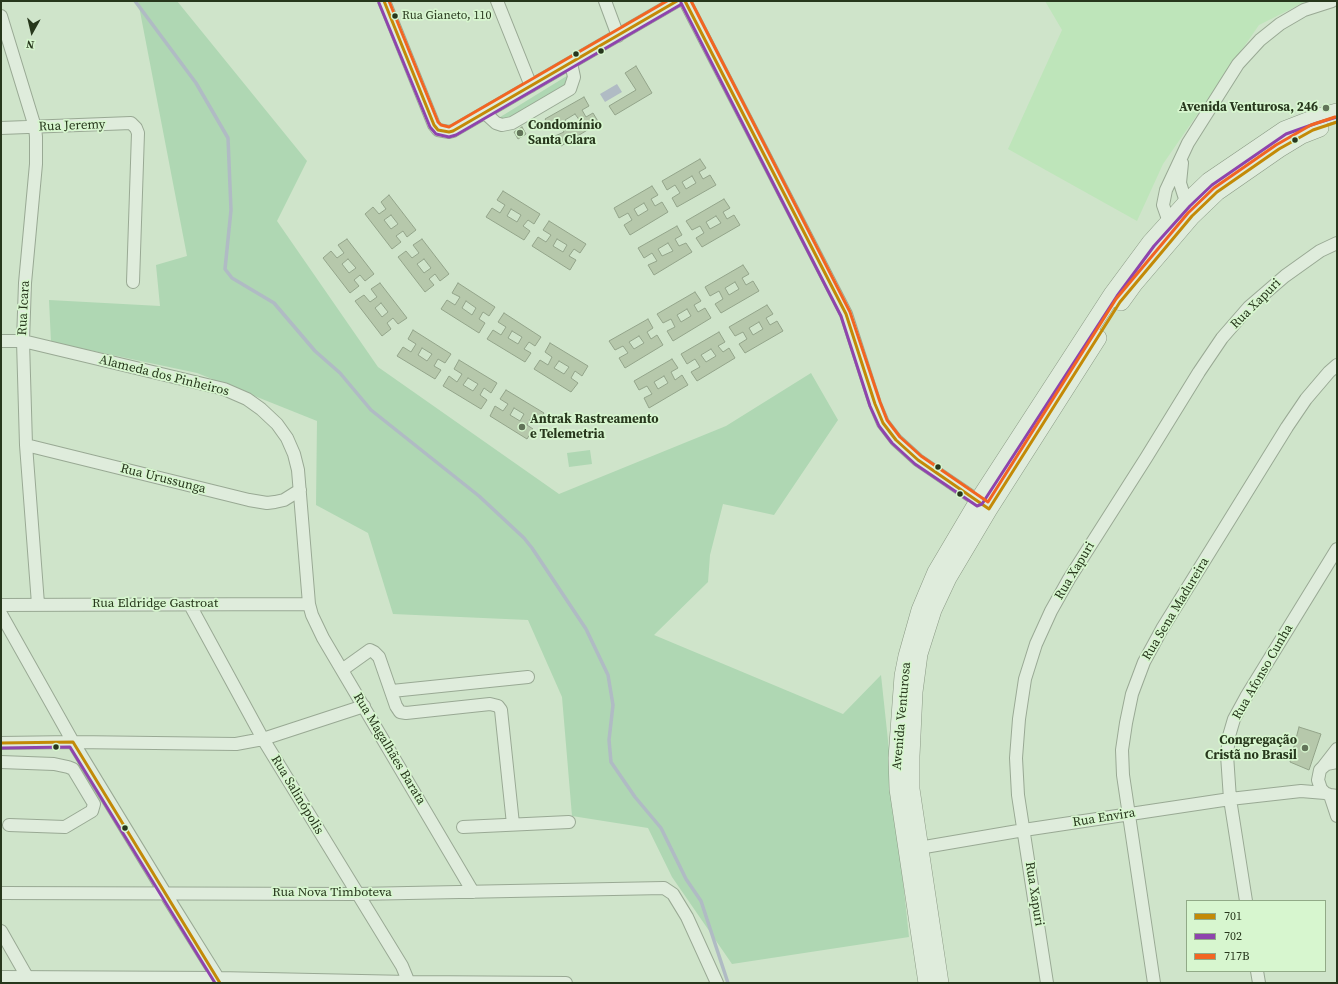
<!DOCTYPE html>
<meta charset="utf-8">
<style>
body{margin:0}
#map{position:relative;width:1338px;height:984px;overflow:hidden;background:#cfe4ca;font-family:"Source Serif 4",serif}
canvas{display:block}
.frame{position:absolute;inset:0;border:2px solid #27371c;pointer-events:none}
.legend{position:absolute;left:1186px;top:900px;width:140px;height:72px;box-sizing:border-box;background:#d7f6cf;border:1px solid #91aa87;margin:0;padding:5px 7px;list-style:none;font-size:12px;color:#27371c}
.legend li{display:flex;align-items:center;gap:8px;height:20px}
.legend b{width:20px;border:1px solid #91aa87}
.north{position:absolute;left:12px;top:12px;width:40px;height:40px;-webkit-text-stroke:3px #d7f6cf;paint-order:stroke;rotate:188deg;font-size:11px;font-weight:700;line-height:16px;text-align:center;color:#27371c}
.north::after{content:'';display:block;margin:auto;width:14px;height:18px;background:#27371c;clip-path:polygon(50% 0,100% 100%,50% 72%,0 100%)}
</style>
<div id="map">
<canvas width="1338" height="984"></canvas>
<div class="frame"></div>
<ul class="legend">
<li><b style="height:5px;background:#c38a07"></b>701</li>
<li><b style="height:5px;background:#8e44ad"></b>702</li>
<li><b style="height:5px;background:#f26522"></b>717B</li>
</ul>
<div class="north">N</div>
</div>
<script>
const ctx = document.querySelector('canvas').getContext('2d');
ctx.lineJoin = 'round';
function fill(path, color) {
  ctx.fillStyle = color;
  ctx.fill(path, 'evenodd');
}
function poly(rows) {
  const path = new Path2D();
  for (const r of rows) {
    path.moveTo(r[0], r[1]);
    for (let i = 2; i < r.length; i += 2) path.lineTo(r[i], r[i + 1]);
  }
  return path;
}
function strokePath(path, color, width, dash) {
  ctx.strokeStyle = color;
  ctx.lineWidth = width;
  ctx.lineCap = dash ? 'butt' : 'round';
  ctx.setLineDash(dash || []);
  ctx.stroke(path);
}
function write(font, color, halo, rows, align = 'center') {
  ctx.font = font + ' "Source Serif 4",serif';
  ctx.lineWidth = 3.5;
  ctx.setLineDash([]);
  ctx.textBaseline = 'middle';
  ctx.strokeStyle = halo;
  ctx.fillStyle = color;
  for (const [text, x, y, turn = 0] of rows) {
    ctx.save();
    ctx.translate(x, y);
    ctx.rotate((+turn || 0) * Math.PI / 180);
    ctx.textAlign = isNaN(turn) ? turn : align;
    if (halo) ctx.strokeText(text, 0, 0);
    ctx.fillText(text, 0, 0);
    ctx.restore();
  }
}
const farmland = poly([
 [1045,1,1307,1,1259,25,1163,164,1137,221,1008,149,1062,30]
]);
const green = poly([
 [138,1,177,1,307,161,277,221,378,367,559,494,726,426,811,373,838,420,774,515,723,504,710,555,708,582,654,635,843,714,881,675,909,937,732,964,672,877,648,828,572,816,562,697,528,620,393,614,368,533,316,505,317,421,197,373,51,342,49,300,160,306,156,265,187,256],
 [570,74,566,86,509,121,497,119],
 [590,450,592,464,569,467,567,453]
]);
const water = poly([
 [617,84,622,92,605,102,600,94]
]);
const stream = poly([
 [135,1,196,83,228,138,231,210,225,269,232,278,274,303,315,351,340,373,371,410,479,496,524,538,532,548,586,629,608,675,613,705,609,740,611,762,635,797,661,828,686,879,701,901,728,983]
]);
const building = poly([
 [636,66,652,93,615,115,609,106,636,90,625,73,636,66],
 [584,97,589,106,582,110,586,117,593,113,599,123,561,146,555,136,564,132,559,124,551,128,545,119,584,97],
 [575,114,580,121,569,127,565,120,575,114],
 [522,127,526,134,518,139,514,132,522,127],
 [700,159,706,168,699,172,703,179,710,175,716,185,677,207,672,198,680,193,675,185,667,190,662,181,700,159],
 [692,176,696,183,686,189,682,182,692,176],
 [652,186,658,195,651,199,655,206,662,202,668,212,630,235,624,225,632,220,628,213,619,218,614,208,652,186],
 [644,203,648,210,638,216,634,209,644,203],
 [503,191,540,214,534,224,528,220,523,226,530,231,524,240,486,217,492,208,500,213,505,205,497,200,503,191],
 [511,209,521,215,517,222,507,216,511,209],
 [389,195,416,230,407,237,403,231,396,236,401,242,392,249,365,214,373,207,379,214,386,209,381,202,389,195],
 [391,215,398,224,391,229,384,220,391,215],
 [724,199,730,208,723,212,727,219,734,215,740,225,702,247,696,238,704,233,700,226,692,230,686,221,724,199],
 [716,216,721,223,710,229,706,222,716,216],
 [549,221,586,244,580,253,574,249,569,256,576,260,570,270,532,246,538,237,546,242,551,235,543,230,549,221],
 [557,239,567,245,563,252,553,246,557,239],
 [677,226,682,235,675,239,679,246,686,243,692,252,654,275,648,265,657,261,652,253,644,258,638,248,677,226],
 [668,243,673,251,662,256,658,249,668,243],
 [347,239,374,274,365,281,360,275,354,280,359,286,350,293,323,258,331,251,337,258,344,253,338,245,347,239],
 [348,259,356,268,349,273,342,264,348,259],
 [422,239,449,274,440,281,435,274,429,279,434,285,425,292,398,257,406,251,412,258,419,253,413,245,422,239],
 [424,259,431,268,424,273,417,264,424,259],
 [743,265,749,274,742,278,746,285,753,281,759,291,721,313,715,304,723,299,719,291,710,296,705,287,743,265],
 [735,282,739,289,729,295,725,288,735,282],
 [380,283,407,318,398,324,393,318,387,323,391,329,382,336,355,301,364,295,370,302,377,297,371,289,380,283],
 [381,303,388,312,382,317,375,308,381,303],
 [458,283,495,307,489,316,483,312,479,319,485,323,479,333,441,309,447,300,455,305,460,297,452,293,458,283],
 [466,301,476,308,472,315,462,308,466,301],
 [695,292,701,301,694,305,698,312,705,308,711,318,673,341,667,331,675,327,671,319,663,323,657,314,695,292],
 [687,309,691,316,681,322,677,315,687,309],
 [767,305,773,314,766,318,770,325,777,321,783,331,745,353,739,344,747,339,743,332,735,336,729,327,767,305],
 [759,322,763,329,753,335,749,328,759,322],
 [504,313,541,337,535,346,529,342,524,349,531,353,525,362,487,339,493,330,501,335,506,327,498,322,504,313],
 [512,331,522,337,518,344,508,338,512,331],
 [648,319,653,328,647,332,651,339,657,335,663,345,625,368,619,358,628,353,623,346,615,350,609,341,648,319],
 [639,336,644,343,634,349,629,342,639,336],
 [413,330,451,354,445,363,438,359,434,366,441,370,435,379,397,356,403,347,411,352,416,344,408,339,413,330],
 [422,348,432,354,427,361,418,355,422,348],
 [719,332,725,342,718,346,723,352,729,348,735,358,697,381,691,372,700,367,695,359,687,364,681,354,719,332],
 [711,349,716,356,706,362,701,355,711,349],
 [550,343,588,366,582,376,575,371,571,378,578,383,571,392,534,369,540,360,548,365,552,357,545,352,550,343],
 [559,361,569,367,564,374,554,368,559,361],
 [672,359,678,368,671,372,675,380,682,375,688,385,649,408,644,398,652,394,647,386,639,390,634,381,672,359],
 [664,376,668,383,658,389,654,382,664,376],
 [459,360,497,383,491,393,484,388,480,395,487,400,481,409,443,386,449,376,457,382,462,374,454,369,459,360],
 [468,378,478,384,473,391,463,385,468,378],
 [506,390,544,413,538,422,531,418,527,425,533,429,527,439,490,416,495,406,503,411,508,404,500,399,506,390],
 [514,408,524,414,520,421,510,415,514,408],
 [1299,727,1321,734,1309,770,1290,762,1299,727]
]);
const street = poly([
 [384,1,434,125,438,130,449,132,453,131,677,1],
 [497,1,531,86],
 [605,1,618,36],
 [685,1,846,314,875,404,883,423,896,440,918,460,984,505],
 [1,16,35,127,36,137,36,164,25,283,23,341,26,445,38,604],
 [485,113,496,123,502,125,512,123,524,116,570,89,574,77,571,63],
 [1,128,131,123,136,128,138,133,133,282],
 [1182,163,1180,183,1188,208],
 [1174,225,1169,222,1163,205,1166,190,1188,143,1238,64,1260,40,1280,24,1304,10,1332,1],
 [1,341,23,341,224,389,247,399,261,409,277,424,287,438,294,454,298,470,309,604,312,615,323,638,473,892],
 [26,445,249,500,267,503,275,502,284,500,300,490],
 [1,605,309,604],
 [190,605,263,739,402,966,409,983],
 [1,614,73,742,165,893,218,978,220,983],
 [342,670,370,650,374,652,379,657,396,706,400,712,406,713,490,704,498,706,501,710,513,824],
 [392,691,528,677],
 [1,743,73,742,236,744,263,739,364,706],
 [1,762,54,764,68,767,73,769,94,804,92,811,65,827,9,825],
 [1337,762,1327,764,1323,767,1320,770,1318,780,1321,789,1325,793,1330,795,1337,796],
 [1323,767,1337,749],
 [1330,795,1337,816],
 [463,827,569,822],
 [913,849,1024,830,1230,799,1301,791,1325,793],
 [1,893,357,894,664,888,673,894,687,917,717,983],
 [1246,901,1230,799,1227,755,1229,736,1234,719,1246,697,1337,549],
 [1,931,30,982],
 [1257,971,1259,983],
 [1,977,218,978,409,982,566,983],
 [1047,983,1018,795,1016,758,1019,719,1025,679,1036,644,1051,611,1069,579,1146,458,1199,372,1222,338,1249,307,1285,276,1320,251,1337,243],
 [1154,983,1123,775,1122,750,1126,723,1132,694,1144,662,1162,629,1287,427,1306,399,1329,372,1337,365]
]);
const secondary = poly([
 [1121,302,1134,284,1192,216,1217,192,1279,149,1302,135,1320,128],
 [927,983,898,789,897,758,903,676,907,656,920,610,936,572,978,501,1113,293,1150,243,1186,203,1209,181,1284,130,1315,118,1337,112],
 [940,983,911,789,911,756,914,692,919,654,933,610,948,578,989,509,1098,338]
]);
const bus1 = poly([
 [384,1,434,125,438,130,449,132,453,131,677,1],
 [685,1,846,314,875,404,883,423,896,440,918,460,989,509,1120,302,1192,216,1217,192,1279,149,1313,130,1337,122],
 [1,743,73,742,220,983]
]);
const bus2 = poly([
 [379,3,430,127,436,134,449,137,456,135,680,5],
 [681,3,841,316,870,406,879,426,892,443,915,464,977,506,982,504,1117,296,1154,246,1190,206,1212,185,1286,134,1317,123,1337,117],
 [1,748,70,747,215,983]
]);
const bus3 = poly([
 [389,1,438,122,441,125,449,127,667,1],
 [691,1,850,312,880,402,887,420,900,437,921,456,988,502,1116,299,1188,213,1214,188,1276,145,1311,125,1335,117]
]);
const markers = [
 [395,16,3.5,"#27371c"],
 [601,51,3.5,"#27371c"],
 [576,54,3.5,"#27371c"],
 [1326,108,4,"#627459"],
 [520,133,4,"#627459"],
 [1295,140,3.5,"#27371c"],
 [522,427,4,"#627459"],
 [938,467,3.5,"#27371c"],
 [960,494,3.5,"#27371c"],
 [56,747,3.5,"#27371c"],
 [1305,748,4,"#627459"],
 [125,828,3.5,"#27371c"]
];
const busNames = [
 ["Rua Gianeto, 110",402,16]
];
const poiNames = [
 ["Avenida Venturosa, 246",1318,108],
 ["Condomínio",528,126,"left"],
 ["Santa Clara",528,141,"left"],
 ["Antrak Rastreamento",530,420,"left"],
 ["e Telemetria",530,435,"left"],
 ["Congregação",1297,741],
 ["Cristã no Brasil",1297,756]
];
const streetNames = [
 ["Rua Jeremy",72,126,-2],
 ["Rua Xapuri",1256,304,-45],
 ["Rua Icara",24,308,-87],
 ["Alameda dos Pinheiros",164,376,14],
 ["Rua Urussunga",163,479,14],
 ["Rua Xapuri",1075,571,-59],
 ["Rua Eldridge Gastroat",155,604],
 ["Rua Sena Madureira",1176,609,-59],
 ["Rua Afonso Cunha",1263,672,-60],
 ["Avenida Venturosa",902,716,-85],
 ["Rua Magalhães Barata",389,749,59],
 ["Rua Salinópolis",297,795,59],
 ["Rua Envira",1104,818,-9],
 ["Rua Nova Timboteva",332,893],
 ["Rua Xapuri",1034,894,81]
];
fill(farmland, '#bee5ba');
fill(green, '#afd7b3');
fill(water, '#b0bbc4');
strokePath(stream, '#b0bbc4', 3.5);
fill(building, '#b6c8ab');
strokePath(building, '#93a48a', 1);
strokePath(street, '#99a994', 14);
strokePath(secondary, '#8a9984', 18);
strokePath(street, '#dfecdc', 12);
strokePath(secondary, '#dfecdc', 17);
strokePath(bus1, '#c38a07', 3);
strokePath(bus2, '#8e44ad', 3);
strokePath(bus3, '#f26522', 3);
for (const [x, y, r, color] of markers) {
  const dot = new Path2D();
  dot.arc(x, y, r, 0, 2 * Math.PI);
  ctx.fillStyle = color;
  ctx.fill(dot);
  strokePath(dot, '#d7f6cf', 1.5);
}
write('12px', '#27371c', '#d7f6cf', busNames, 'left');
write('bold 13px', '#27371c', '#d7f6cf', poiNames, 'right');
write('13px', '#27371c', '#d7f6cf', streetNames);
</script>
